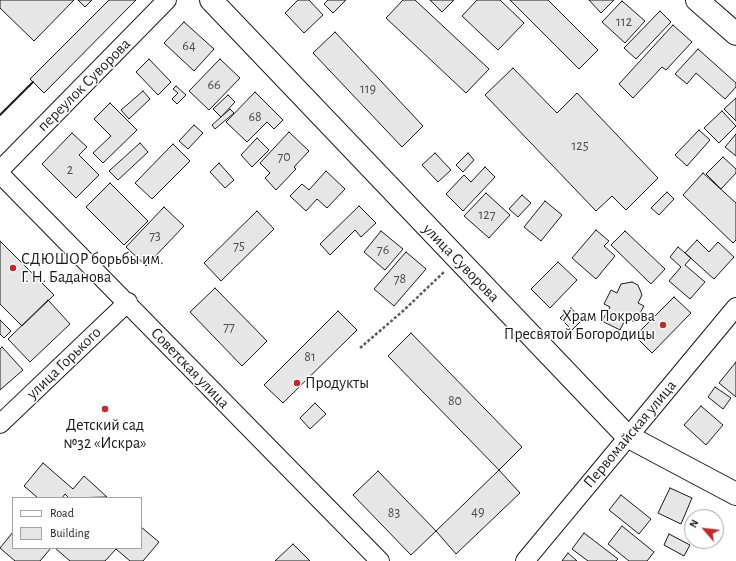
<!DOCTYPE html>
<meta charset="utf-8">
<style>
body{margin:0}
#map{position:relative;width:736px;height:561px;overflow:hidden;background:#fff;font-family:"Alegreya Sans",sans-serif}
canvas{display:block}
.legend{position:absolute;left:12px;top:497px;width:130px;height:52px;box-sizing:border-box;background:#fff;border:1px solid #a3a3a3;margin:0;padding:5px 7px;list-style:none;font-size:12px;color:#1a1a1a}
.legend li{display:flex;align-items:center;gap:8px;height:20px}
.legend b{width:20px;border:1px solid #a3a3a3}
.north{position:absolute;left:684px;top:509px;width:40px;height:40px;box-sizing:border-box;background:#fff;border:1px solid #a3a3a3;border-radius:50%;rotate:298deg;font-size:11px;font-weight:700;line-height:16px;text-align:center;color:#1a1a1a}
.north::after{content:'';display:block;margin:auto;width:14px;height:18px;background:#c62828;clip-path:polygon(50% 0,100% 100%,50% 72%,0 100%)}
</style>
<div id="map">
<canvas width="736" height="561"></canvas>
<ul class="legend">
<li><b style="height:5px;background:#fff"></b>Road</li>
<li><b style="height:11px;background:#e6e6e6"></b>Building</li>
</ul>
<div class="north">N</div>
</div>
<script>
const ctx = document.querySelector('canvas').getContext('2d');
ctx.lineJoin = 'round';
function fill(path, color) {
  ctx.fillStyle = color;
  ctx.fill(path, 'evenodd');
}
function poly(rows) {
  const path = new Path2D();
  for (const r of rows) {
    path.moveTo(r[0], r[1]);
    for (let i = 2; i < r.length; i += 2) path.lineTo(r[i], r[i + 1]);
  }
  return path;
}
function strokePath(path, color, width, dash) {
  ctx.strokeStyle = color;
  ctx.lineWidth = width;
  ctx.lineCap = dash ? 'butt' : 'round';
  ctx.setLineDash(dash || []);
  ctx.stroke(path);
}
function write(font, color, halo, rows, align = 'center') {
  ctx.font = font + ' "Alegreya Sans",sans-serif';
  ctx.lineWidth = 3;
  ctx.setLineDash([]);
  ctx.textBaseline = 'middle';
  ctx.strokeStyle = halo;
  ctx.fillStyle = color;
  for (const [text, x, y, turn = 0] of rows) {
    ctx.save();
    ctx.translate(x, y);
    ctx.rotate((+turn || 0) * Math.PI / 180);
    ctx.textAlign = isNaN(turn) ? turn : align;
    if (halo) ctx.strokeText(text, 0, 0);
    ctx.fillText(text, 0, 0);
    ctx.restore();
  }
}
const building = poly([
 [0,0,74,0,34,41,0,8,0,0],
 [78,0,92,0,85,7,78,0],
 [109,0,136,0,44,93,30,79,109,0],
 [298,0,309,0,323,15,304,33,285,13,298,0],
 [328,0,346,0,333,13,324,4,328,0],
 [403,0,415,0,489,69,466,93,386,18,403,0],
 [430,0,454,0,442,12,430,0],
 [477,0,500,0,524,23,498,50,462,16,477,0],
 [510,0,548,0,598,50,579,69,510,0],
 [589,0,614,0,601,13,589,0],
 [622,1,645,21,625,43,602,22,622,1],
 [660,11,671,22,636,59,624,48,660,11],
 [184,22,214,49,194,71,164,43,184,22],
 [673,25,692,42,666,70,662,67,633,98,619,84,673,25],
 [335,32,423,126,402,147,313,53,335,32],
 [698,49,736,83,736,87,725,99,696,73,687,84,675,74,698,49],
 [149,59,171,82,158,95,136,72,149,59],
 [220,59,240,78,209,110,189,91,220,59],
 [513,68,557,113,577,93,658,178,626,210,612,196,596,211,485,95,513,68],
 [176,86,186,95,177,104,172,99,178,93,173,89,176,86],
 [143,91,150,99,129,119,121,110,143,91],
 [255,92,283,120,274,129,267,122,247,142,226,122,255,92],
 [228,95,235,102,221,117,213,109,228,95],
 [736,98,736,121,724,109,736,98],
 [110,103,137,130,103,163,93,153,111,136,94,119,110,103],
 [230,109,234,113,215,129,212,125,230,109],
 [722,111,736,126,719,143,704,128,722,111],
 [194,125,203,133,188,149,179,141,194,125],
 [699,130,710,140,687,166,675,155,699,130],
 [289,132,309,151,294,167,296,169,276,190,265,178,270,173,260,163,289,132],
 [72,133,87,147,79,155,99,175,76,198,42,164,72,133],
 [736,134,736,156,725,147,736,134],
 [257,138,269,150,252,167,241,155,257,138],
 [140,143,148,152,118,180,109,171,140,143],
 [173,144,190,161,152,199,135,183,173,144],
 [435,153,451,170,438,182,422,165,435,153],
 [468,153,474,160,463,172,456,165,468,153],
 [723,157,736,169,736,173,721,189,706,174,723,157],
 [219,163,234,180,225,188,210,172,219,163],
 [485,167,495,177,463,211,446,194,464,175,471,182,485,167],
 [326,171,345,189,327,208,317,199,306,211,290,196,302,184,309,190,326,171],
 [703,173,736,203,736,240,733,243,683,195,703,173],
 [110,183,148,221,124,245,86,207,110,183],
 [667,192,674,199,659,215,651,208,667,192],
 [486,193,510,215,489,238,464,216,486,193],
 [522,195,531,203,518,217,509,209,522,195],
 [545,201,562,215,541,241,524,227,545,201],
 [359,206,376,223,361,237,355,230,330,255,320,244,359,206],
 [164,207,184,226,146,266,126,247,164,207],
 [257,211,274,229,221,281,204,263,257,211],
 [596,230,609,241,604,246,615,256,596,279,572,258,596,230],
 [381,231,403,249,385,270,364,252,381,231],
 [625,231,665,269,651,284,611,245,625,231],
 [697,240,709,252,718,242,734,257,714,279,685,253,697,240],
 [0,241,54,295,22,326,0,304,0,241],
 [678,247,691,258,685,265,705,282,690,299,669,281,681,267,670,257,678,247],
 [406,252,426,269,394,306,374,289,406,252],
 [558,262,577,280,550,308,531,289,558,262],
 [632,282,638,285,642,295,638,303,644,306,635,322,626,318,620,330,602,321,610,307,604,304,611,290,617,293,621,284,632,282],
 [215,288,267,341,242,366,190,312,215,288],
 [674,297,691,313,652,353,635,336,674,297],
 [48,300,70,324,30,362,8,339,48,300],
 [571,308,582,320,572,330,560,318,571,308],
 [338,311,357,330,283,403,264,385,338,311],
 [0,320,11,331,4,338,0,334,0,320],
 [411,333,522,447,499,470,388,356,411,333],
 [2,347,23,370,0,390,0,349,2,347],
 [736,362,736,397,719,383,736,362],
 [715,387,731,398,723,409,708,397,715,387],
 [315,403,326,414,310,429,300,418,315,403],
 [701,406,723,425,706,445,684,425,701,406],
 [43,463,73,489,84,476,107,497,69,498,65,494,62,498,38,498,24,486,43,463],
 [499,470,520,493,456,554,436,531,499,470],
 [378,471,436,531,411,555,353,495,378,471],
 [670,488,692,498,681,524,658,513,670,488],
 [621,495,651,519,639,534,609,510,621,495],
 [622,526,654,552,647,561,629,561,608,544,622,526],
 [141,527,159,542,143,561,130,561,116,549,105,561,70,561,55,548,141,548,141,527],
 [13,532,13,548,51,548,40,561,15,561,0,548,13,532],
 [584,533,618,559,616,561,588,561,572,549,584,533],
 [669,534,690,545,684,556,664,545,669,534],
 [293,544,310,561,275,561,293,544],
 [568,553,577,561,562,561,568,553]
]);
const path = poly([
 [360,348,403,311,444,272]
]);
const minor = poly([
 [0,170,167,0],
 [0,174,380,561],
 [0,424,128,302],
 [525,561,736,307]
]);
const major = poly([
 [211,0,627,436,736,494],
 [697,0,736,34]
]);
const wall = poly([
 [0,115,33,82]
]);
const markers = [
 [13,268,4,"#c62828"],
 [663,325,4,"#c62828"],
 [297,383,4,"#c62828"],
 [105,409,4,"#c62828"]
];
const numberNames = [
 ["112",624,22],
 ["64",189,46],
 ["66",214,85],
 ["119",368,89],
 ["68",255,117],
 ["125",580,146],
 ["70",284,157],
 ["2",70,170],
 ["127",487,215],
 ["73",155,236],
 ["75",239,246],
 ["76",383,250],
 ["78",400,279],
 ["77",229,327],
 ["81",310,357],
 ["80",455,401],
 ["49",478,512],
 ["83",394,513]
];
const streetNames = [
 ["переулок Суворова",84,85,-45],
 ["улица Суворова",461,263,46],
 ["улица Горького",64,363,-44],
 ["Советская улица",190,368,46],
 ["Первомайская улица",630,434,-50]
];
const poiNames = [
 ["СДЮШОР борьбы им.",21,259],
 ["Г. Н. Баданова",21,277],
 ["Храм Покрова",655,316,"right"],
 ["Пресвятой Богородицы",655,334,"right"],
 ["Продукты",305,383],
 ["Детский сад",105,425,"center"],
 ["№32 «Искра»",105,443,"center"]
];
fill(building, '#e6e6e6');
strokePath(building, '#1a1a1a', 1);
strokePath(minor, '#1a1a1a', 20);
strokePath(major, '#1a1a1a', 24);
strokePath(path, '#5f5f5f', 2.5, [3, 2]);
strokePath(minor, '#fff', 18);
strokePath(major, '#fff', 22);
strokePath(wall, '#1a1a1a', 2);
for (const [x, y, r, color] of markers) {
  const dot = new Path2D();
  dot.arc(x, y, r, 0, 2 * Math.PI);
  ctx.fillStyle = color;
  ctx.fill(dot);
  strokePath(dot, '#fff', 1.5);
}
write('14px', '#4d4d4d', null, numberNames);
write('16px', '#1a1a1a', '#fff', streetNames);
write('16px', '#1a1a1a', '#fff', poiNames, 'left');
</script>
